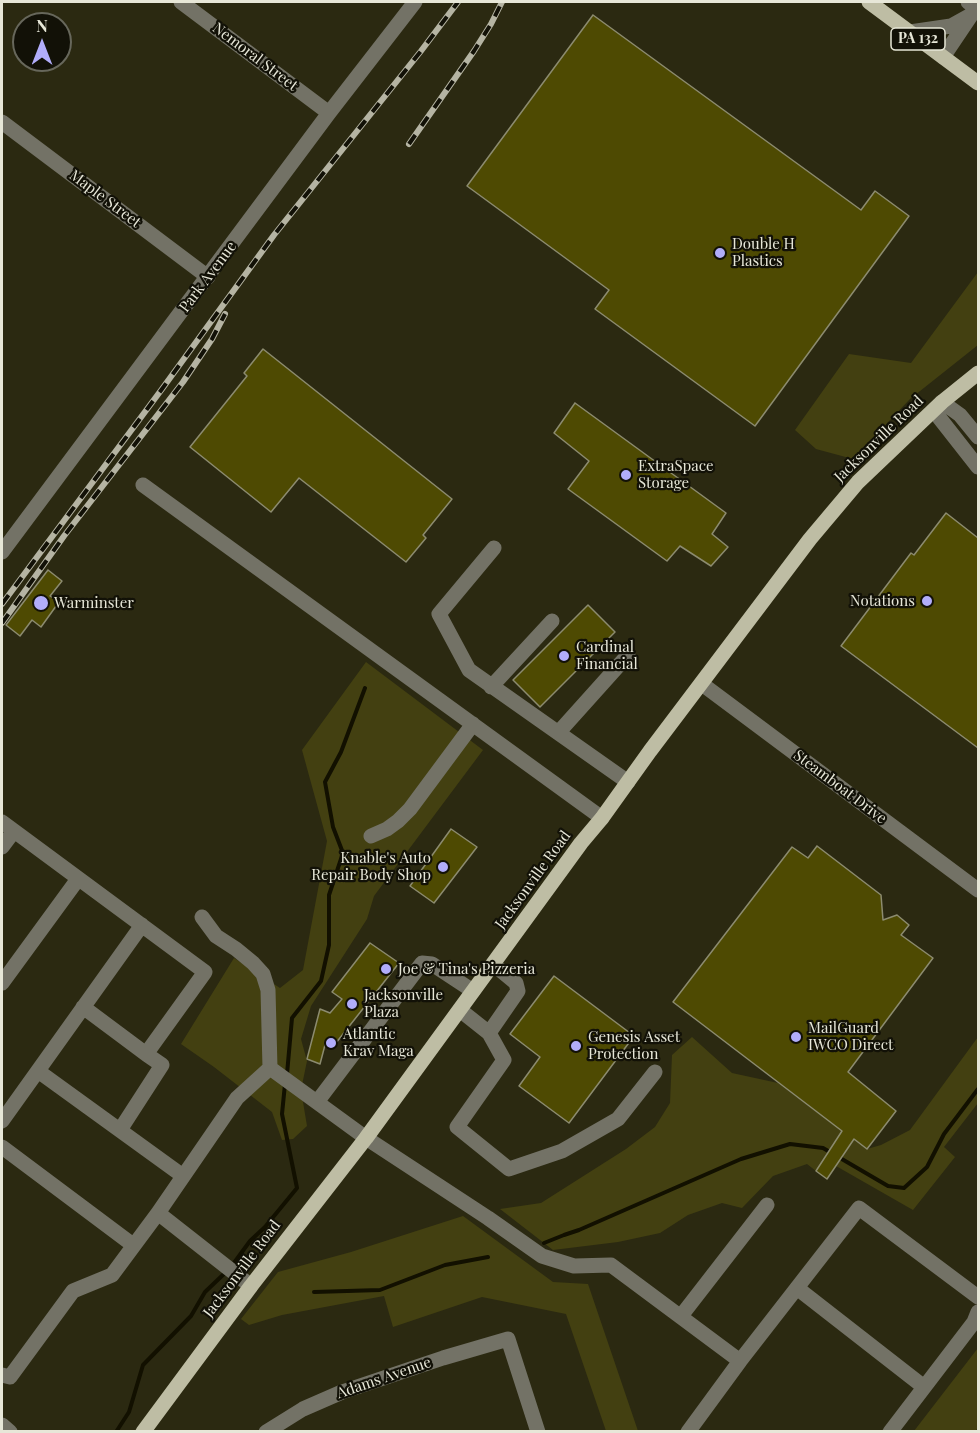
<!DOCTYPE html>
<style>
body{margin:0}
#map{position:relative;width:980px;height:1433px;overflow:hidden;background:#2b2911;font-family:"Playfair Display",serif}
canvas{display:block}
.frame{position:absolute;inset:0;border:3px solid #e7e7d8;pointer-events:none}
.north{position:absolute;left:12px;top:12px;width:60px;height:60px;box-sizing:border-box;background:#121107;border:2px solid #67675b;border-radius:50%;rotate:0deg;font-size:16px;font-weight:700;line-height:24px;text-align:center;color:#e7e7d8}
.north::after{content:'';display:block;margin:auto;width:21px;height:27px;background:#b1adfa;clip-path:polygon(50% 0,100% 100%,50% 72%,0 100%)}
</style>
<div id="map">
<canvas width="980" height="1433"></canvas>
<div class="frame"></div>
<div class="north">N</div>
</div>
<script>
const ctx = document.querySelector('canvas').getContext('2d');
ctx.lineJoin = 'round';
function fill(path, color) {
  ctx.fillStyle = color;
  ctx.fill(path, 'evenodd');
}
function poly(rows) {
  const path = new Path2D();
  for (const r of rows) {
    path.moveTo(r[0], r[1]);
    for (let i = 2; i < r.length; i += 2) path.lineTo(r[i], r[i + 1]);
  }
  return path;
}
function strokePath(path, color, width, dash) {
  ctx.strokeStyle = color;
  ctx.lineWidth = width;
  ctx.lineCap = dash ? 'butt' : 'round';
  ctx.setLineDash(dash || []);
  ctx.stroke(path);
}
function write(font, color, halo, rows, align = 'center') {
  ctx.font = font + ' "Playfair Display",serif';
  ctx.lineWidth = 4.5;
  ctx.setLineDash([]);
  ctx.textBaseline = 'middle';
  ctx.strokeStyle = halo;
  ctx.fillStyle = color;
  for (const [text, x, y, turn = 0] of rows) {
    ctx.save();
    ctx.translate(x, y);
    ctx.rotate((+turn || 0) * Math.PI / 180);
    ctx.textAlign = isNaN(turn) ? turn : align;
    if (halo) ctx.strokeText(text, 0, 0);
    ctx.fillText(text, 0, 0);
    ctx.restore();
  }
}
const green = poly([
 [978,272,978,345,910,399,853,459,816,449,795,430,849,354,911,363],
 [366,662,483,750,374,896,367,919,311,1006,301,1039,307,1061,301,1090,307,1126,293,1139,282,1140,272,1112,214,1067,181,1044,234,958,280,988,303,970,327,841,302,750],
 [692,1037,732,1073,778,1083,842,1131,816,1171,807,1164,773,1176,742,1208,722,1203,688,1215,660,1233,618,1242,553,1250,500,1209,541,1203,626,1149,655,1127,670,1103,672,1055],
 [978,1037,978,1103,944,1147,955,1157,913,1210,836,1166,854,1139,867,1149,881,1145,910,1130],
 [463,1216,553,1282,588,1284,638,1431,606,1431,566,1314,482,1297,393,1327,384,1296,282,1315,249,1325,241,1319,278,1272,351,1252],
 [978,1348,978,1428,975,1431,914,1431]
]);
const stream = poly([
 [287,1074,292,1018,321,981,329,945,329,895,343,853,333,827,325,782,341,752,365,688],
 [544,1243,564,1235,579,1230,741,1159,790,1144,823,1148,888,1186,904,1188,927,1167,944,1134,978,1089],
 [231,1267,250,1241,265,1227,297,1188,282,1114,285,1084],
 [314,1292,380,1290,445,1265,488,1257],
 [116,1432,129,1412,143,1365,191,1316,205,1292,226,1272]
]);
const building = poly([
 [593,15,861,210,875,191,909,216,755,426,595,309,609,290,467,186,593,15],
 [263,349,452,499,423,535,426,538,406,562,299,478,271,512,190,447,247,376,244,373,263,349],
 [575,403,726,513,712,534,728,547,711,566,680,546,667,561,568,489,589,461,554,433,575,403],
 [946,513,978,538,978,748,841,646,911,553,914,555,946,513],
 [48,570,62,581,50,596,59,602,41,627,32,620,20,636,6,625,48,570],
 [588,605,615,632,540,707,513,680,588,605],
 [451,829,477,847,434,903,410,886,451,829],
 [817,846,881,895,883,920,897,915,909,925,901,935,933,958,848,1072,896,1111,867,1149,854,1139,827,1179,816,1171,842,1131,673,1002,792,847,808,858,817,846],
 [370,943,399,963,332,1048,325,1045,320,1064,307,1059,320,1009,330,1013,342,999,332,992,370,943],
 [554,976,634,1036,569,1123,519,1086,540,1057,510,1034,554,976]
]);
const minor = poly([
 [181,2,329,113],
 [910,32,951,26,969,16],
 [943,57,976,8,968,2],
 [2,122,208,277],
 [942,402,960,415,978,437],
 [934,411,978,467],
 [143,485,602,818],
 [494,548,439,614,469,670,628,782],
 [2,552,329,113,415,2],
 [702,684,978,890],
 [491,687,552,621],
 [558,733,628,655],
 [2,822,205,972,146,1054,162,1065,120,1130],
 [371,836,387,829,398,821,410,809,473,724],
 [2,847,14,831],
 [202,917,216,936,236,949,253,963,263,974,268,990,270,1068],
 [2,983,78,879],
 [83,1007,146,1054],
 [460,1010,489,1033,504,1060,457,1127,509,1169,562,1151,618,1119,655,1072],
 [489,1033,518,991,516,983,493,964],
 [38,1071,183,1176],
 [317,1102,422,963,432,964,473,991],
 [2,1121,142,925],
 [2,1147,133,1245],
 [251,1286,158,1213,237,1098,270,1068,366,1138,488,1218,542,1256,574,1266,611,1265,740,1361],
 [797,1288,924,1387],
 [681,1316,767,1205],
 [2,1375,10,1377,73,1291,112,1275,158,1213],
 [2,1425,10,1432],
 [266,1432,303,1409,342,1392,443,1358,508,1339,538,1432],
 [688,1432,740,1361,859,1208,978,1297],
 [890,1432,974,1322,978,1312]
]);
const major = poly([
 [869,2,978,83],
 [143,1432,251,1286,366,1138,581,843,602,818,650,751,810,539,858,482,942,402,978,373]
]);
const rail = poly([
 [409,144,474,51,491,24,502,2],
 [2,604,162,389,274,235,421,51,458,2],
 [2,623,64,536,183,382,212,339,225,314]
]);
const markers = [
 [720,253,6,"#b1adfa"],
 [626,475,6,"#b1adfa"],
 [927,601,6,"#b1adfa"],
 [41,603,8,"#b1adfa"],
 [564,656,6,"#b1adfa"],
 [443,867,6,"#b1adfa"],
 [386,969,6,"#b1adfa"],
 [352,1004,6,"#b1adfa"],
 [796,1037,6,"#b1adfa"],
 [331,1043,6,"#b1adfa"],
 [576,1046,6,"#b1adfa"]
];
const shields = [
 [918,39,54]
];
const shieldNames = [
 ["PA 132",918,39]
];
const streetNames = [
 ["Nemoral Street",255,57,37],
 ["Maple Street",105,199,37],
 ["Park Avenue",208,277,-53],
 ["Jacksonville Road",879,439,-44],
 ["Steamboat Drive",840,787,37],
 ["Jacksonville Road",533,880,-54],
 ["Jacksonville Road",242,1269,-53],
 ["Adams Avenue",384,1378,-19]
];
const poiNames = [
 ["Double H",732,244],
 ["Plastics",732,261],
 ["ExtraSpace",638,466],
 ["Storage",638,483],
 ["Notations",915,601,"right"],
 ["Warminster",54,603],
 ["Cardinal",576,647],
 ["Financial",576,664],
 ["Knable's Auto",431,858,"right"],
 ["Repair Body Shop",431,875,"right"],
 ["Joe & Tina's Pizzeria",398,969],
 ["Jacksonville",364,995],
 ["Plaza",364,1012],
 ["MailGuard",808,1028],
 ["IWCO Direct",808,1045],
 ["Atlantic",343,1034],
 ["Krav Maga",343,1051],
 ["Genesis Asset",588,1037],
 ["Protection",588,1054]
];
fill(green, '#434011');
strokePath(stream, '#121000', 4);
fill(building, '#4e4a02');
strokePath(building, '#8c8b6f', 1.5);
strokePath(minor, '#737266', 15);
strokePath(major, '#bebda4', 15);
strokePath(rail, '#b5b4a3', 6);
strokePath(rail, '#121107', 4, [11]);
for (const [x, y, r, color] of markers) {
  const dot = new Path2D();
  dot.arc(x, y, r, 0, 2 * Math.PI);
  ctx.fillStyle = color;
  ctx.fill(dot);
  strokePath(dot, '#121107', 2);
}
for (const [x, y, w] of shields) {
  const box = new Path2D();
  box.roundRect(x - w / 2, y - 11, w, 22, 4.5);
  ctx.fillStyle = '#121107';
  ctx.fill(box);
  strokePath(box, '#e7e7d8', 1.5);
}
write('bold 14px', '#e7e7d8', null, shieldNames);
write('15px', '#e7e7d8', '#121107', streetNames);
write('15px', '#e7e7d8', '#121107', poiNames, 'left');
</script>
